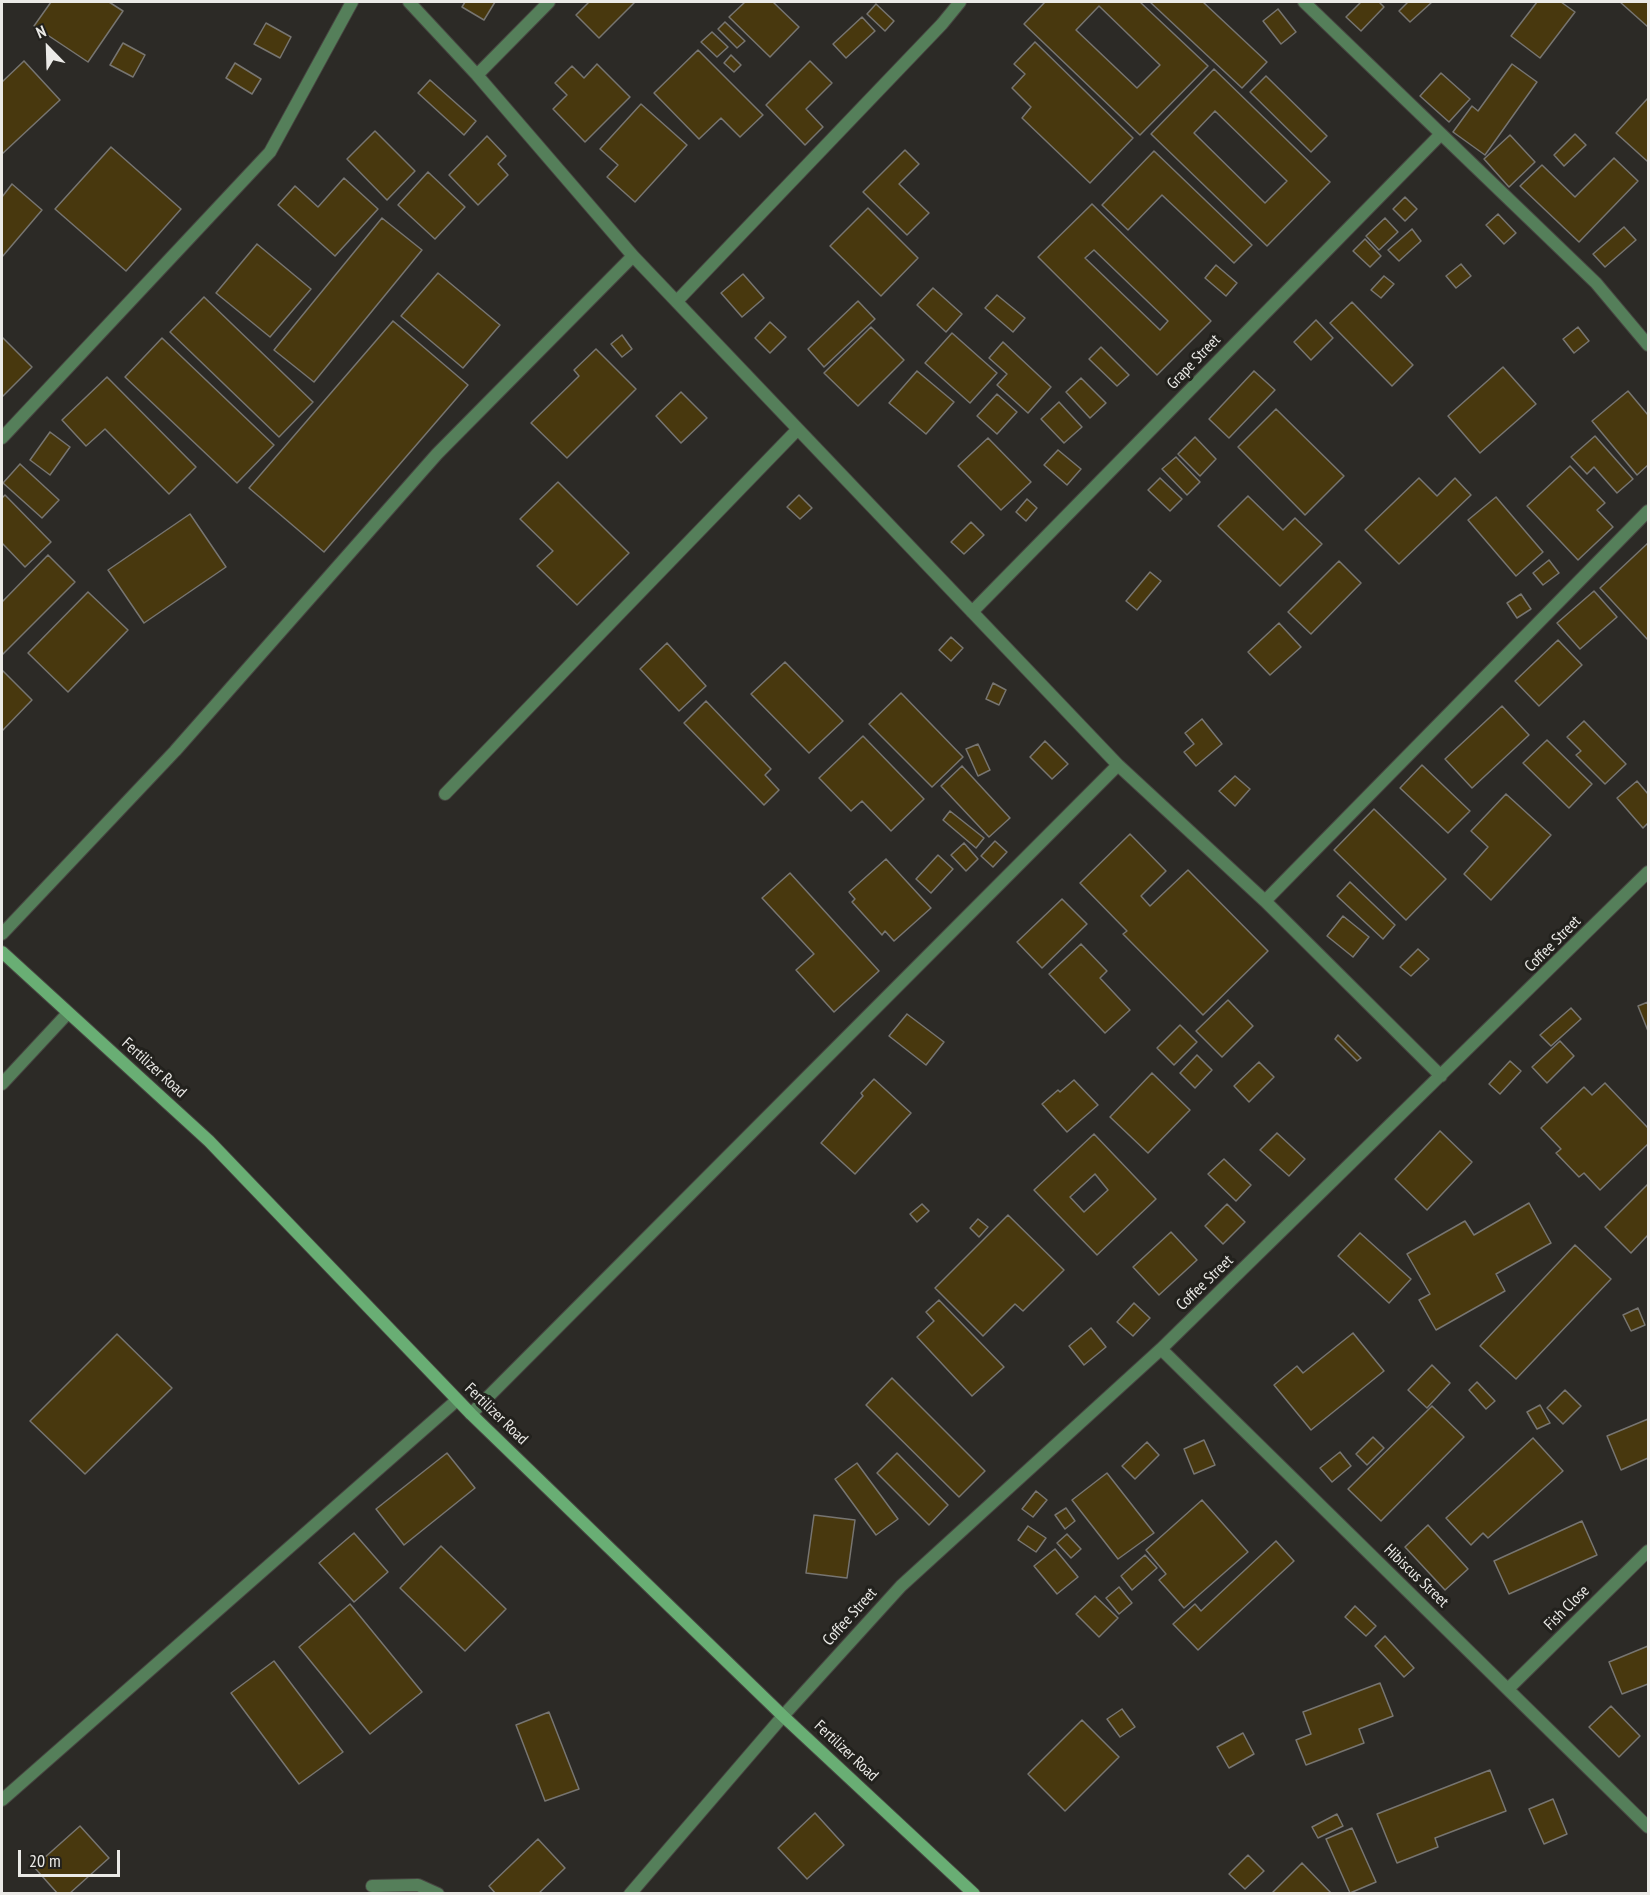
<!DOCTYPE html>
<style>
body{margin:0}
#map{position:relative;width:1650px;height:1895px;overflow:hidden;background:#2c2a26;font-family:"PT Sans Narrow",sans-serif}
canvas{display:block}
.frame{position:absolute;inset:0;border:3px solid #ebeae7;pointer-events:none}
.north{position:absolute;left:18px;top:18px;width:60px;height:60px;-webkit-text-stroke:4px #22211d;paint-order:stroke;rotate:337deg;font-size:16px;font-weight:700;line-height:24px;text-align:center;color:#ebeae7}
.north::after{content:'';display:block;margin:auto;width:21px;height:27px;background:#ebeae7;clip-path:polygon(50% 0,100% 100%,50% 72%,0 100%)}
.scale{position:absolute;left:18px;top:1850px;width:102px;height:27px;box-sizing:border-box;border:3px solid #ebeae7;border-top:0;padding-left:8px;font-size:18px;line-height:21px;white-space:nowrap;color:#ebeae7;-webkit-text-stroke:4px #22211d;paint-order:stroke}
</style>
<div id="map">
<canvas width="1650" height="1895"></canvas>
<div class="frame"></div>
<div class="north">N</div>
<div class="scale">20 m</div>
</div>
<script>
const ctx = document.querySelector('canvas').getContext('2d');
ctx.lineJoin = 'round';
function fill(path, color) {
  ctx.fillStyle = color;
  ctx.fill(path, 'evenodd');
}
function poly(rows) {
  const path = new Path2D();
  for (const r of rows) {
    path.moveTo(r[0], r[1]);
    for (let i = 2; i < r.length; i += 2) path.lineTo(r[i], r[i + 1]);
  }
  return path;
}
function strokePath(path, color, width, dash) {
  ctx.strokeStyle = color;
  ctx.lineWidth = width;
  ctx.lineCap = dash ? 'butt' : 'round';
  ctx.setLineDash(dash || []);
  ctx.stroke(path);
}
function write(font, color, halo, rows, align = 'center') {
  ctx.font = font + ' "PT Sans Narrow",sans-serif';
  ctx.lineWidth = 6;
  ctx.setLineDash([]);
  ctx.textBaseline = 'middle';
  ctx.strokeStyle = halo;
  ctx.fillStyle = color;
  for (const [text, x, y, turn = 0] of rows) {
    ctx.save();
    ctx.translate(x, y);
    ctx.rotate((+turn || 0) * Math.PI / 180);
    ctx.textAlign = isNaN(turn) ? turn : align;
    if (halo) ctx.strokeText(text, 0, 0);
    ctx.fillText(text, 0, 0);
    ctx.restore();
  }
}
const building = poly([
 [51,2,109,2,123,11,88,62,34,26,51,2],
 [465,2,495,2,484,20,462,7,465,2],
 [589,2,635,2,599,38,576,15,589,2],
 [745,2,773,2,799,27,770,57,729,17,745,2],
 [1045,2,1140,2,1208,66,1140,135,1024,24,1045,2],
 [1099,6,1160,65,1137,88,1076,30,1099,6],
 [1150,2,1203,2,1267,62,1242,88,1150,2],
 [1361,2,1379,2,1384,7,1361,31,1346,17,1361,2],
 [1408,2,1432,2,1410,22,1399,11,1408,2],
 [1537,2,1561,2,1575,12,1540,58,1511,36,1537,2],
 [1620,2,1648,2,1648,27,1620,2],
 [876,4,894,21,885,31,867,14,876,4],
 [1278,9,1296,32,1281,44,1263,21,1278,9],
 [862,17,875,31,846,58,833,44,862,17],
 [725,22,745,41,737,48,718,29,725,22],
 [266,23,291,37,280,58,254,44,266,23],
 [712,32,728,47,717,57,701,42,712,32],
 [1035,42,1133,138,1090,183,1022,118,1031,107,1012,88,1025,74,1014,64,1035,42],
 [123,43,145,55,133,77,110,65,123,43],
 [698,50,763,115,740,137,721,118,699,139,654,93,698,50],
 [731,55,741,65,734,72,724,63,731,55],
 [24,61,60,100,2,154,2,82,24,61],
 [810,61,832,83,806,109,823,127,805,145,766,105,810,61],
 [235,63,261,79,252,94,226,78,235,63],
 [597,64,630,97,585,142,553,109,567,95,555,83,572,66,584,78,597,64],
 [1512,64,1537,82,1485,155,1453,132,1472,106,1478,111,1512,64],
 [1214,69,1330,182,1267,246,1151,134,1214,69],
 [1215,111,1287,181,1265,203,1194,133,1215,111],
 [1441,73,1470,99,1449,122,1420,96,1441,73],
 [1266,76,1327,136,1311,152,1250,92,1266,76],
 [430,80,476,121,464,135,418,93,430,80],
 [1648,98,1648,160,1647,161,1616,133,1648,98],
 [641,104,687,145,635,202,607,177,618,165,600,149,641,104],
 [375,131,415,171,387,200,347,159,375,131],
 [1575,134,1586,145,1564,166,1554,155,1575,134],
 [1510,135,1535,162,1509,187,1484,159,1510,135],
 [487,136,506,156,498,164,508,175,478,205,449,175,487,136],
 [111,147,181,209,126,271,55,209,111,147],
 [905,150,919,164,899,184,929,213,907,235,863,192,905,150],
 [1154,151,1252,245,1234,263,1162,195,1128,230,1102,205,1154,151],
 [1614,158,1638,181,1579,242,1520,186,1542,165,1575,197,1614,158],
 [428,172,465,207,435,239,398,205,428,172],
 [344,178,378,209,335,256,278,205,295,186,318,207,344,178],
 [12,184,42,210,2,257,2,197,12,184],
 [1405,197,1417,209,1405,221,1393,209,1405,197],
 [1092,204,1211,321,1157,375,1038,257,1092,204],
 [1094,250,1168,321,1160,330,1085,258,1094,250],
 [868,208,918,258,881,296,830,246,868,208],
 [1498,214,1516,233,1504,244,1486,225,1498,214],
 [382,218,422,250,314,382,274,350,382,218],
 [1385,218,1398,232,1379,250,1366,236,1385,218],
 [1624,227,1636,240,1605,267,1593,254,1624,227],
 [1412,229,1421,241,1399,261,1388,250,1412,229],
 [1365,239,1381,256,1370,267,1353,251,1365,239],
 [257,244,311,289,270,337,216,293,257,244],
 [1461,264,1471,276,1456,288,1446,276,1461,264],
 [1216,265,1237,283,1226,296,1205,278,1216,265],
 [438,273,500,325,463,368,401,316,438,273],
 [743,274,764,298,742,317,721,293,743,274],
 [1384,276,1394,284,1381,298,1371,290,1384,276],
 [933,288,962,314,946,332,917,305,933,288],
 [997,295,1025,318,1013,332,985,308,997,295],
 [204,297,313,402,279,437,170,332,204,297],
 [858,301,875,319,824,367,808,349,858,301],
 [1352,302,1413,365,1392,386,1330,323,1352,302],
 [1316,320,1333,338,1311,360,1294,342,1316,320],
 [393,321,468,385,324,552,249,488,393,321],
 [770,322,786,337,770,353,755,338,770,322],
 [871,327,904,360,858,406,824,373,871,327],
 [1578,327,1589,341,1574,353,1563,339,1578,327],
 [952,333,997,373,970,403,925,363,952,333],
 [622,335,632,349,622,357,611,344,622,335],
 [2,337,32,367,2,397,2,337],
 [162,338,274,445,237,483,125,377,162,338],
 [1003,342,1051,387,1028,413,997,385,1007,374,989,358,1003,342],
 [1101,347,1129,375,1117,386,1089,359,1101,347],
 [596,349,636,389,567,458,531,423,579,376,574,370,596,349],
 [1503,367,1536,404,1480,453,1448,416,1503,367],
 [917,371,954,402,926,434,889,403,917,371],
 [1254,371,1275,390,1229,438,1209,419,1254,371],
 [107,377,196,467,169,494,105,429,86,446,62,420,107,377],
 [1081,378,1106,403,1090,418,1066,392,1081,378],
 [1628,391,1648,415,1648,465,1637,475,1592,421,1628,391],
 [681,392,707,418,681,443,656,416,681,392],
 [997,394,1017,412,997,434,977,416,997,394],
 [1059,402,1082,427,1064,443,1041,419,1059,402],
 [1276,409,1344,476,1305,515,1238,447,1276,409],
 [50,432,70,447,50,475,30,460,50,432],
 [1595,436,1633,479,1617,493,1594,467,1587,474,1571,457,1595,436],
 [1195,437,1216,459,1200,476,1178,454,1195,437],
 [988,438,1031,482,1001,510,958,466,988,438],
 [1058,450,1081,469,1067,485,1044,465,1058,450],
 [1176,457,1200,482,1187,495,1162,469,1176,457],
 [20,464,59,500,42,518,3,483,20,464],
 [1570,466,1605,503,1597,510,1613,527,1578,560,1527,506,1570,466],
 [1160,478,1182,499,1170,511,1148,490,1160,478],
 [1419,478,1437,496,1455,478,1471,495,1399,564,1365,530,1419,478],
 [558,482,629,553,577,605,537,566,553,551,520,519,558,482],
 [5,495,51,542,25,567,2,543,2,498,5,495],
 [799,495,812,508,800,519,787,507,799,495],
 [1248,496,1283,530,1295,518,1322,544,1280,586,1218,526,1248,496],
 [1496,497,1543,552,1516,576,1468,520,1496,497],
 [1027,499,1037,508,1026,521,1016,512,1027,499],
 [190,514,226,567,144,623,108,570,190,514],
 [971,522,984,535,964,554,951,542,971,522],
 [1648,543,1648,640,1600,588,1648,543],
 [48,555,75,582,2,655,2,602,48,555],
 [1549,560,1559,573,1543,585,1533,573,1549,560],
 [1339,561,1361,583,1311,634,1288,612,1339,561],
 [1150,572,1161,581,1137,610,1126,601,1150,572],
 [1594,591,1617,617,1580,649,1557,623,1594,591],
 [88,592,128,630,68,692,28,653,88,592],
 [1521,594,1531,609,1517,618,1507,603,1521,594],
 [1279,623,1301,647,1270,675,1248,652,1279,623],
 [951,637,963,648,951,661,939,650,951,637],
 [1558,640,1582,665,1539,706,1515,681,1558,640],
 [667,643,706,686,679,711,640,669,667,643],
 [785,662,843,721,809,753,751,694,785,662],
 [2,670,32,700,2,731,2,670],
 [993,683,1006,690,999,705,986,699,993,683],
 [901,693,963,757,932,787,869,724,901,693],
 [706,701,771,769,765,775,779,790,764,805,684,723,706,701],
 [1502,706,1529,735,1472,788,1445,759,1502,706],
 [1202,719,1222,744,1196,766,1184,752,1194,744,1185,733,1202,719],
 [1584,721,1626,764,1605,784,1576,755,1581,751,1567,737,1584,721],
 [863,736,924,799,891,831,862,801,851,811,819,778,863,736],
 [1547,740,1592,784,1569,808,1523,763,1547,740],
 [1045,741,1068,764,1052,779,1030,757,1045,741],
 [978,744,990,770,978,776,966,749,978,744],
 [1422,765,1470,811,1448,833,1400,788,1422,765],
 [962,766,1010,818,989,837,941,786,962,766],
 [1235,776,1250,789,1235,806,1219,791,1235,776],
 [1637,781,1648,794,1648,823,1643,828,1617,798,1637,781],
 [1506,794,1551,835,1491,900,1464,874,1488,847,1471,831,1506,794],
 [1374,809,1446,879,1406,920,1334,850,1374,809],
 [950,811,984,838,976,848,943,820,950,811],
 [1130,834,1166,871,1141,896,1150,906,1188,870,1268,951,1203,1015,1123,934,1127,931,1080,883,1130,834],
 [995,841,1007,852,993,867,981,856,995,841],
 [964,843,978,859,966,871,951,855,964,843],
 [938,855,953,869,931,893,916,879,938,855],
 [886,859,931,908,894,941,885,931,882,935,852,902,855,899,849,892,886,859],
 [790,873,879,971,834,1012,796,970,814,954,762,898,790,873],
 [1350,882,1395,925,1383,939,1337,896,1350,882],
 [1062,899,1087,924,1042,968,1017,942,1062,899],
 [1343,916,1369,937,1353,957,1327,936,1343,916],
 [1081,944,1107,971,1100,978,1130,1010,1105,1033,1049,974,1081,944],
 [1418,949,1429,959,1411,976,1400,967,1418,949],
 [1228,1000,1253,1026,1222,1057,1196,1031,1228,1000],
 [1648,1002,1648,1031,1638,1006,1648,1002],
 [1571,1008,1581,1019,1551,1046,1540,1035,1571,1008],
 [907,1014,944,1042,926,1065,889,1036,907,1014],
 [1180,1025,1197,1042,1174,1065,1157,1048,1180,1025],
 [1338,1035,1361,1058,1357,1061,1335,1039,1338,1035],
 [1560,1041,1574,1056,1547,1083,1532,1067,1560,1041],
 [1197,1055,1212,1070,1195,1088,1180,1073,1197,1055],
 [1510,1061,1521,1071,1500,1094,1489,1084,1510,1061],
 [1259,1062,1274,1077,1249,1102,1234,1086,1259,1062],
 [1152,1073,1190,1110,1148,1153,1110,1117,1152,1073],
 [874,1079,911,1113,855,1174,821,1143,863,1096,861,1093,874,1079],
 [1074,1080,1098,1105,1067,1132,1042,1104,1058,1090,1060,1092,1074,1080],
 [1605,1083,1648,1128,1648,1144,1600,1190,1584,1173,1579,1177,1556,1153,1561,1149,1541,1128,1584,1087,1592,1095,1605,1083],
 [1440,1131,1472,1162,1427,1210,1395,1179,1440,1131],
 [1277,1133,1305,1159,1289,1176,1260,1150,1277,1133],
 [1094,1134,1156,1199,1097,1255,1034,1190,1094,1134],
 [1095,1174,1108,1190,1084,1212,1070,1197,1095,1174],
 [1224,1159,1251,1185,1236,1201,1208,1174,1224,1159],
 [1648,1184,1648,1235,1631,1253,1605,1227,1648,1184],
 [1529,1203,1551,1243,1496,1274,1505,1291,1436,1330,1419,1300,1430,1294,1407,1254,1465,1221,1474,1235,1529,1203],
 [922,1204,929,1211,917,1222,910,1214,922,1204],
 [1227,1204,1245,1222,1223,1244,1205,1226,1227,1204],
 [1008,1215,1064,1270,1023,1311,1015,1304,983,1336,935,1288,1008,1215],
 [978,1219,988,1227,979,1237,970,1228,978,1219],
 [1171,1232,1197,1260,1159,1295,1133,1267,1171,1232],
 [1360,1233,1411,1279,1389,1303,1338,1256,1360,1233],
 [1575,1245,1611,1279,1516,1379,1480,1346,1575,1245],
 [939,1300,1004,1367,972,1396,917,1337,934,1321,926,1312,939,1300],
 [1134,1303,1150,1318,1133,1336,1117,1322,1134,1303],
 [1638,1308,1645,1325,1631,1331,1623,1315,1638,1308],
 [1091,1328,1106,1347,1084,1365,1069,1346,1091,1328],
 [1353,1333,1384,1371,1311,1430,1274,1385,1297,1366,1303,1373,1353,1333],
 [117,1334,172,1388,85,1474,30,1421,117,1334],
 [1432,1365,1450,1383,1427,1408,1408,1390,1432,1365],
 [892,1378,985,1471,959,1497,866,1405,892,1378],
 [1477,1382,1495,1401,1486,1409,1469,1390,1477,1382],
 [1565,1390,1581,1406,1563,1424,1547,1408,1565,1390],
 [1540,1405,1550,1423,1537,1429,1527,1412,1540,1405],
 [1432,1406,1464,1437,1381,1521,1348,1489,1432,1406],
 [1648,1419,1648,1458,1621,1470,1607,1436,1648,1419],
 [1373,1437,1384,1448,1367,1465,1356,1454,1373,1437],
 [1533,1438,1563,1471,1488,1538,1483,1533,1471,1545,1446,1518,1533,1438],
 [1204,1440,1215,1465,1194,1474,1184,1449,1204,1440],
 [1147,1442,1159,1455,1135,1479,1122,1466,1147,1442],
 [1340,1452,1351,1466,1332,1482,1320,1468,1340,1452],
 [447,1453,475,1488,404,1545,376,1509,447,1453],
 [897,1453,948,1505,929,1525,877,1473,897,1453],
 [857,1463,898,1519,876,1535,835,1479,857,1463],
 [1107,1473,1154,1533,1118,1559,1072,1500,1107,1473],
 [1036,1491,1047,1500,1033,1517,1022,1509,1036,1491],
 [1202,1500,1248,1552,1184,1608,1159,1580,1166,1574,1146,1550,1202,1500],
 [1066,1508,1075,1521,1065,1529,1055,1515,1066,1508],
 [814,1515,855,1520,847,1578,806,1573,814,1515],
 [1582,1521,1597,1555,1509,1594,1494,1561,1582,1521],
 [1428,1525,1468,1569,1445,1590,1405,1547,1428,1525],
 [1028,1526,1046,1538,1036,1552,1018,1540,1028,1526],
 [354,1533,388,1572,354,1602,319,1563,354,1533],
 [1067,1534,1081,1549,1071,1558,1057,1543,1067,1534],
 [1276,1541,1294,1561,1198,1650,1173,1624,1195,1604,1201,1611,1276,1541],
 [441,1546,506,1609,465,1651,400,1588,441,1546],
 [1055,1549,1078,1577,1057,1594,1034,1566,1055,1549],
 [1145,1555,1157,1568,1132,1590,1121,1576,1145,1555],
 [1119,1587,1132,1603,1119,1614,1106,1598,1119,1587],
 [1095,1596,1118,1618,1099,1637,1076,1614,1095,1596],
 [350,1604,422,1692,370,1734,299,1647,350,1604],
 [1355,1606,1376,1626,1366,1636,1345,1617,1355,1606],
 [1385,1636,1414,1668,1404,1677,1375,1646,1385,1636],
 [1648,1646,1648,1684,1622,1694,1609,1662,1648,1646],
 [274,1661,343,1752,299,1784,231,1693,274,1661],
 [1380,1683,1393,1716,1359,1729,1364,1743,1306,1765,1296,1740,1311,1734,1303,1712,1380,1683],
 [1611,1706,1640,1736,1619,1757,1589,1727,1611,1706],
 [1122,1709,1135,1727,1120,1737,1107,1719,1122,1709],
 [549,1712,579,1789,545,1801,516,1725,549,1712],
 [1082,1720,1119,1757,1065,1811,1028,1774,1082,1720],
 [1243,1733,1254,1754,1229,1768,1217,1747,1243,1733],
 [1490,1770,1506,1811,1435,1838,1438,1847,1397,1863,1377,1814,1490,1770],
 [1553,1799,1567,1834,1544,1844,1529,1809,1553,1799],
 [815,1813,844,1845,807,1879,778,1848,815,1813],
 [1337,1814,1343,1826,1318,1838,1312,1827,1337,1814],
 [80,1826,109,1858,69,1894,58,1894,34,1867,80,1826],
 [1352,1828,1376,1882,1350,1893,1326,1839,1352,1828],
 [538,1839,565,1868,538,1894,496,1894,489,1886,538,1839],
 [1248,1855,1264,1871,1245,1889,1229,1874,1248,1855],
 [1302,1863,1332,1894,1271,1894,1302,1863]
]);
const lane = poly([
 [2,1084,68,1013],
 [372,1886,418,1885,438,1894]
]);
const street = poly([
 [409,2,477,75,633,256],
 [1304,2,1596,283,1648,345],
 [477,75,549,2],
 [677,301,942,24,960,2],
 [2,438,270,152,352,2],
 [972,612,1440,135],
 [445,794,797,430],
 [1265,901,1648,511],
 [2,934,175,751,437,454,633,256,1118,765],
 [1161,1349,1648,1827],
 [471,1414,1118,765,1265,901,1441,1076],
 [1508,1689,1648,1551],
 [2,1800,457,1400],
 [630,1894,783,1716,901,1586,1161,1349,1648,872]
]);
const secondary = poly([
 [2,952,209,1141,471,1414,783,1716,974,1894]
]);
const streetNames = [
 ["Grape Street",1194,362,-46],
 ["Coffee Street",1553,944,-45],
 ["Fertilizer Road",154,1068,42],
 ["Coffee Street",1205,1283,-44],
 ["Fertilizer Road",496,1414,44],
 ["Hibiscus Street",1416,1576,44],
 ["Fish Close",1567,1608,-45],
 ["Coffee Street",850,1617,-48],
 ["Fertilizer Road",846,1751,43]
];
fill(building, '#48380e');
strokePath(building, '#777571', 1.5);
strokePath(lane, '#474541', 14);
strokePath(street, '#474541', 14);
strokePath(secondary, '#474541', 14);
strokePath(lane, '#557f5a', 12);
strokePath(street, '#557f5a', 12);
strokePath(secondary, '#69ae74', 12);
write('16px', '#ebeae7', '#22211d', streetNames);
</script>
